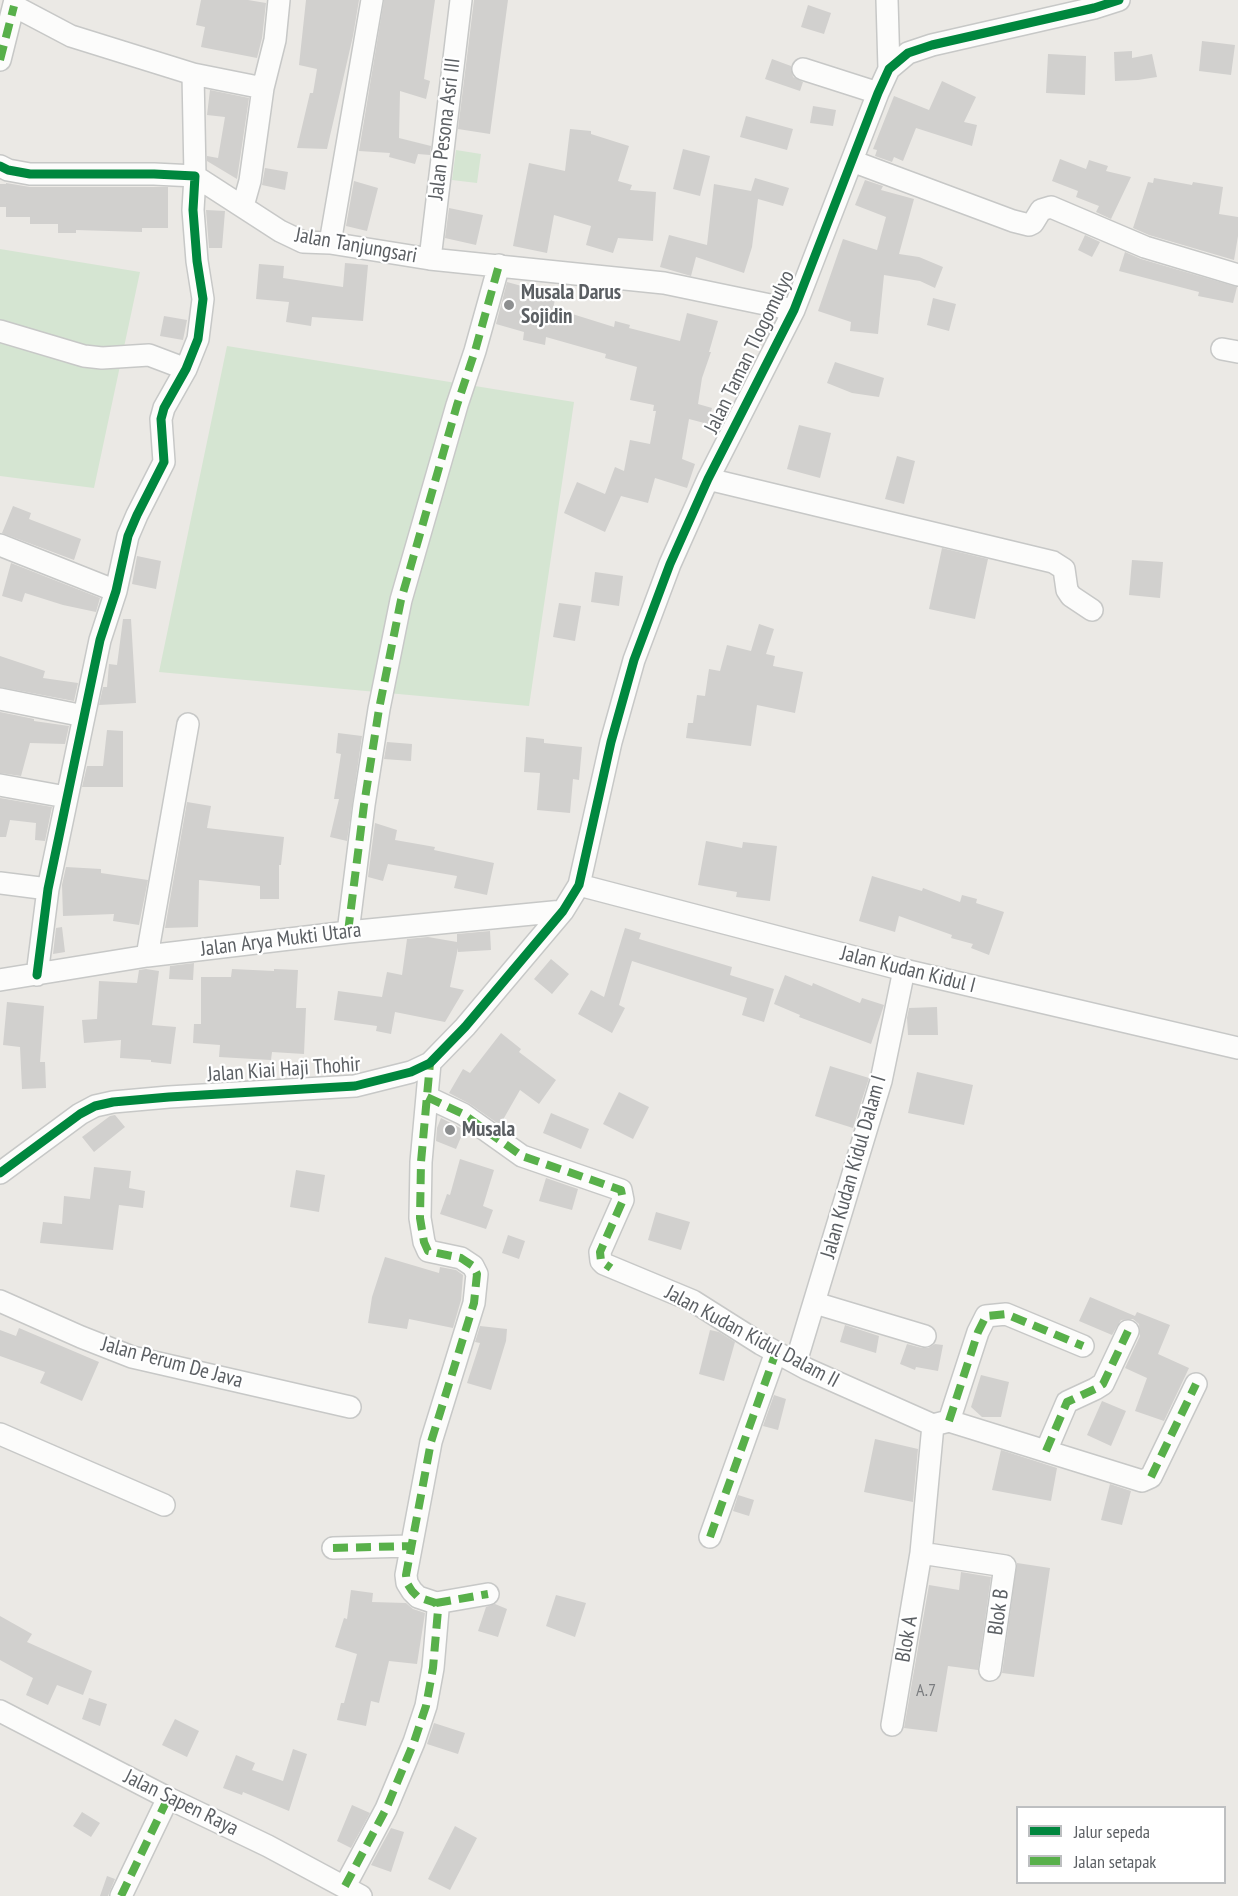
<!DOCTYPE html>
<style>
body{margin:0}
#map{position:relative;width:1238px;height:1896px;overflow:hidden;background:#ebe9e5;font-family:"PT Sans Narrow",sans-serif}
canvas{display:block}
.legend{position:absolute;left:1016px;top:1806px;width:210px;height:78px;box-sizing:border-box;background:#fff;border:2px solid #bdbfc1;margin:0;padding:8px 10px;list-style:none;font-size:18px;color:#5b5f63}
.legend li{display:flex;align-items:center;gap:12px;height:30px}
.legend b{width:30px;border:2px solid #bdbfc1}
</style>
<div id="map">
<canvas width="1238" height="1896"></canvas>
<ul class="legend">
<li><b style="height:8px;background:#00873e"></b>Jalur sepeda</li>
<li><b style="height:8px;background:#58b04a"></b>Jalan setapak</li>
</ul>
</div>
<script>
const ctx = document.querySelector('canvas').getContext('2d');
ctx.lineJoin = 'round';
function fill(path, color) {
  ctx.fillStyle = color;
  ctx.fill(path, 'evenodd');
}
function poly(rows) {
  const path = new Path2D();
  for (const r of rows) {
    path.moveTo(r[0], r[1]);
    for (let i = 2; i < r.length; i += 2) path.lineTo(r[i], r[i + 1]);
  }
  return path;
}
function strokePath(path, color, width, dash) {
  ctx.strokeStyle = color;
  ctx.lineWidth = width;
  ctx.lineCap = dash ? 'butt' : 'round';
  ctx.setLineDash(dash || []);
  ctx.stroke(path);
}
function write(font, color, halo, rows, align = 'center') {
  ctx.font = font + ' "PT Sans Narrow",sans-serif';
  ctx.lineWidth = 4.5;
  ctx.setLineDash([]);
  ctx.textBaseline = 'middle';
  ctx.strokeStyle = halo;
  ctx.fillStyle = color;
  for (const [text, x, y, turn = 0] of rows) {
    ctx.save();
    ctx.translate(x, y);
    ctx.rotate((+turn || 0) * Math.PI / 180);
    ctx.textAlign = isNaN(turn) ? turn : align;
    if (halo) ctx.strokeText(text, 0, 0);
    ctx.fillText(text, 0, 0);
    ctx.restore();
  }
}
const green = poly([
 [456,150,481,154,477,183,452,180],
 [0,249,140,272,94,488,0,476],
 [227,346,574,402,529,706,159,672]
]);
const building = poly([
 [201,0,248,0,266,3,262,38,257,58,201,47,205,27,196,25],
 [306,0,359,0,353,36,327,149,297,148,310,93,313,93,317,69,299,65],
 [384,0,435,0,424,79,430,81,426,99,400,91,399,138,431,146,430,155,418,154,415,164,389,157,390,153,359,151],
 [474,0,508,0,490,134,458,129],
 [808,5,831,13,824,34,801,27],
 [1202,41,1235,45,1231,75,1199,71],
 [1132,51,1132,58,1152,54,1157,77,1138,80,1115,81,1114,52],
 [1048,54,1086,56,1085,95,1046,93],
 [772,59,791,66,793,77,803,82,800,91,765,79],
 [942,81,976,97,964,122,977,125,972,146,916,128,903,161,894,157,892,162,875,156,877,150,873,149,894,96,929,110],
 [210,90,249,98,237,179,207,161,207,156,218,158,225,117,207,115],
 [813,106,836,110,833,126,810,123],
 [746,116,793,129,787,150,740,137],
 [570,129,591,131,591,134,629,146,618,181,632,185,630,190,656,192,653,241,618,238,613,253,586,245,591,226,554,215,547,253,513,246,529,163,565,171],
 [683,149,710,156,700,196,673,189],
 [1060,159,1086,169,1089,160,1108,166,1106,171,1131,177,1111,219,1096,212,1099,206,1076,197,1078,191,1052,181],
 [265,168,288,172,285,190,262,185],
 [755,178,789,188,783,206,758,199,752,247,744,273,696,257,691,276,660,267,669,235,707,245,714,184,751,191],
 [1154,178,1192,185,1193,182,1223,187,1219,214,1238,217,1238,236,1234,260,1149,235,1133,228,1148,182,1153,183],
 [865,180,883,186,881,190,914,199,899,254,919,257,943,267,935,288,920,281,884,275,878,334,850,331,851,322,818,311,843,239,877,250,886,217,855,205],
 [354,181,378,188,367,231,346,226],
 [6,183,30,187,168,187,168,228,142,228,142,232,76,230,76,233,58,233,58,224,30,224,30,217,6,217,6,207,0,207,0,184,6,184],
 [449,208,483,215,476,245,445,238],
 [206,210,225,211,222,248,209,248],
 [1085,235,1100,242,1092,257,1078,250],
 [1125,252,1141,259,1237,287,1233,303,1198,296,1199,292,1119,271],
 [345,263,368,265,363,321,312,317,311,326,286,322,289,302,256,299,259,264,284,266,283,278,343,287],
 [507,282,529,288,529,290,556,296,553,308,614,327,615,321,630,325,629,328,680,341,687,313,718,321,709,352,711,352,702,378,698,404,712,408,708,424,689,419,682,459,695,464,687,488,655,478,648,503,621,496,605,532,564,513,577,482,605,494,615,467,624,471,630,440,650,444,656,411,653,411,654,405,630,400,637,367,605,358,606,354,546,337,545,345,523,340,524,332,496,324],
 [933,298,956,304,949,331,927,325],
 [164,316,187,320,183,340,160,336],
 [835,362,884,378,879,397,852,393,827,383],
 [799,425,831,433,820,478,787,469],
 [897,456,915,461,904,504,885,499],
 [13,506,31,513,29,519,81,539,74,560,2,533],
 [942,548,988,559,975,619,929,609],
 [137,556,161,561,156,589,132,584],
 [1132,560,1163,562,1160,598,1129,595],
 [11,563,100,598,96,612,63,605,25,593,22,602,2,596],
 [595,572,623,576,619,606,591,602],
 [559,603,581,606,575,641,553,637],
 [123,619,131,619,136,703,99,705,103,687,107,687,109,664,117,665],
 [759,624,774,629,766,654,775,656,773,666,803,672,795,713,757,705,751,746,686,738,688,723,693,723,697,695,705,696,709,669,720,671,727,645,751,651],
 [0,656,45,671,43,678,78,683,74,701,0,687],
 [0,712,34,719,34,721,69,726,65,744,30,743,21,776,0,773],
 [107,730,123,731,123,787,82,787,87,766,103,766],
 [338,733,362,736,347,841,330,837,339,799,334,799,341,754,336,753],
 [526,737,544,739,544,743,582,747,579,780,573,779,570,813,537,810,540,773,524,772],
 [387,742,412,744,411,761,384,759],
 [0,798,52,807,45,841,35,840,36,823,10,820,6,837,0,837],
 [187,802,211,806,207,828,284,837,281,865,279,865,279,899,260,899,260,886,199,880,198,927,165,928],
 [375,823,397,830,395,840,435,847,434,850,494,863,487,895,454,888,457,876,388,864,383,881,368,877],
 [706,841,742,848,743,842,777,846,770,901,736,897,737,892,698,885],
 [66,867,101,869,101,873,148,880,139,925,113,921,114,914,63,916,62,885],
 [872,876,922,891,923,888,960,902,962,895,977,899,976,903,1004,912,989,955,971,948,973,944,951,938,952,935,899,916,895,932,859,921],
 [62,927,65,952,53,954,56,928],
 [625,928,641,933,639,939,732,967,730,975,774,989,764,1022,742,1015,747,998,632,961,619,1005,625,1008,612,1033,578,1014,591,990,604,997],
 [490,931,491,950,458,952,458,948,450,987,464,990,445,1022,395,1012,391,1034,376,1031,377,1026,334,1020,338,991,382,997,387,972,402,975,407,939,428,937,457,942,457,934],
 [551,959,569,974,552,994,534,979],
 [194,963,193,980,169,979,170,966],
 [146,969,159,971,152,1025,176,1027,171,1064,151,1062,151,1060,120,1058,121,1040,84,1043,82,1020,97,1019,99,981,137,983,139,970],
 [232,969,274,971,274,969,298,970,296,1008,306,1008,304,1054,272,1052,271,1060,219,1057,220,1045,193,1043,194,1024,201,1024,201,977,231,977],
 [785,975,812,986,813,983,860,1003,862,998,884,1005,871,1044,799,1017,800,1015,774,1004],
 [7,1002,44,1006,40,1062,45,1062,46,1088,22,1089,20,1047,3,1045],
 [937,1007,938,1035,908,1035,907,1018,909,1008],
 [501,1033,521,1049,519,1052,556,1080,539,1104,520,1090,500,1125,470,1104,449,1093,463,1069,470,1073],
 [830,1066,869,1078,853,1128,815,1116],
 [917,1072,973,1085,964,1125,908,1113],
 [619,1092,649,1107,633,1139,603,1124],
 [551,1113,589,1129,581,1149,543,1133],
 [115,1115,125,1127,94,1152,82,1137,110,1116],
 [441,1118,464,1130,456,1149,436,1141,437,1128],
 [460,1159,494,1170,483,1206,493,1210,486,1229,440,1214,447,1194,450,1195],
 [94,1167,131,1171,129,1188,145,1191,143,1208,119,1205,113,1250,40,1243,43,1222,62,1224,64,1196,90,1199],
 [296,1170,325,1175,319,1212,290,1207],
 [546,1178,578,1189,572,1210,539,1201],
 [656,1212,690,1222,681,1250,648,1240],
 [508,1235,525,1241,519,1259,502,1253],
 [385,1257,439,1273,440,1267,456,1270,463,1275,461,1300,453,1328,409,1319,407,1329,368,1323,372,1297],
 [1090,1297,1135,1316,1137,1312,1170,1325,1158,1354,1189,1368,1164,1421,1135,1411,1147,1378,1125,1368,1140,1336,1139,1324,1133,1319,1121,1320,1112,1335,1079,1321],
 [845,1325,879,1336,876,1353,840,1342],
 [480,1326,507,1329,506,1341,491,1390,467,1383,480,1343,475,1342],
 [19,1328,99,1362,82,1401,40,1383,45,1372,0,1356,0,1330,16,1336],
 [710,1330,719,1332,735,1342,724,1381,699,1374],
 [907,1344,922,1348,928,1348,935,1344,943,1345,938,1371,916,1367,915,1370,900,1364],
 [981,1375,1009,1382,1001,1417,982,1417,971,1407],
 [774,1395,786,1399,778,1430,763,1426],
 [1102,1401,1126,1411,1111,1446,1087,1435],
 [875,1439,918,1449,913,1502,864,1492],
 [1001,1450,1057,1468,1051,1501,992,1490],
 [1110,1484,1131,1491,1122,1525,1101,1520],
 [738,1495,754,1500,749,1516,733,1511],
 [1017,1563,1050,1568,1034,1677,1002,1673],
 [961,1572,991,1577,978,1670,948,1666,937,1732,904,1728,929,1585,959,1590],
 [351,1590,373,1593,372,1602,406,1603,413,1609,425,1613,417,1664,389,1661,379,1703,371,1701,366,1726,337,1720,341,1703,344,1703,357,1654,335,1647,344,1618,347,1619],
 [556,1595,586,1603,575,1637,546,1626],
 [495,1604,507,1609,498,1637,478,1631,486,1607],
 [0,1616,32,1634,27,1642,92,1671,83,1695,57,1685,48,1705,26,1695,33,1678,0,1660],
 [89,1698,107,1704,100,1726,82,1719],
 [175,1719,199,1731,187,1757,162,1745],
 [434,1723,465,1733,458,1754,427,1744],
 [293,1749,307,1754,289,1811,243,1792,242,1795,223,1788,236,1755,255,1763,252,1770,283,1781],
 [352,1805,370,1813,351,1848,337,1841],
 [82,1812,100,1823,91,1837,73,1826],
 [455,1826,477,1838,450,1890,428,1879],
 [391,1828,404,1832,391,1872,371,1865],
 [107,1876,115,1879,108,1896,100,1896]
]);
const minor = poly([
 [887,0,889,69],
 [14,6,71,36,193,74,195,176,280,231,303,242,330,243,430,259,664,283,794,310],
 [0,60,15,0],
 [803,69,878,93],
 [193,74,263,88,250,181,243,206],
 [263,88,275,40,279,0],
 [852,161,1013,221,1029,225,1033,223,1041,210,1051,207,1145,247,1238,275],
 [0,166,8,170,30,174,154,174,195,176,193,210,197,261,203,299,198,339,186,369,164,408,161,419,164,462,137,515,128,536,116,591,100,640,48,889,37,975],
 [330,243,372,0],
 [430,259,461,0],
 [0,331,84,356,102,358,149,355,186,369],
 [1222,349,1238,352],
 [708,479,1053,562,1064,569,1067,590,1071,596,1092,610],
 [0,545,116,591],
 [0,699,84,716],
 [0,785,66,797],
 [0,883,48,889],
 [579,885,904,970,1238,1048],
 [348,932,364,805,379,709,401,600,457,405,475,351,499,265],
 [147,956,188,724],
 [0,980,147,956,348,932,563,911],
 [427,1097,463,1114,522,1156,621,1190,623,1200,600,1252,601,1261,604,1264,693,1301,761,1344,807,1369,933,1425,949,1421,1142,1481,1151,1477,1196,1384],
 [0,1173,80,1114,95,1106,113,1102,169,1097,355,1086,411,1072,430,1063,465,1027,563,911,579,885,611,742,634,660,670,564,708,479,794,310,878,93,889,69,908,53,932,45,1094,8,1119,0],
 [0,1301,81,1337,132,1357,350,1407],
 [815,1303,925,1336],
 [796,1362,881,1081,904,970],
 [949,1421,978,1332,986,1316,1006,1314,1083,1346],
 [0,1434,164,1505],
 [1046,1451,1067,1402,1095,1389,1103,1384,1128,1331],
 [710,1537,776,1352],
 [333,1548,411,1546],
 [921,1553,1005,1566,990,1670],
 [436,1603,488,1594],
 [0,1711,168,1798,268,1846,361,1896],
 [892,1725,921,1553,933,1425],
 [345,1886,386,1809,414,1742,426,1706,433,1668,438,1610,436,1603,418,1597,412,1591,407,1583,406,1575,431,1442,474,1303,477,1274,473,1266,461,1258,428,1251,424,1242,420,1218,421,1162,430,1063],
 [121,1896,168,1798]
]);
const quiet = poly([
 [0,60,14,6],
 [348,932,364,805,379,709,401,600,457,405,475,351,499,265],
 [427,1097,463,1114,522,1156,621,1190,623,1200,600,1252,601,1261,611,1268],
 [949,1421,978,1332,986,1316,1006,1314,1083,1346],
 [1046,1451,1067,1402,1095,1389,1103,1384,1128,1331],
 [1151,1477,1196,1384],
 [710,1537,776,1352],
 [333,1548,411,1546],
 [436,1603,488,1594],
 [345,1886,386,1809,414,1742,426,1706,433,1668,438,1610,436,1603,418,1597,412,1591,407,1583,406,1575,431,1442,474,1303,477,1274,473,1266,461,1258,428,1251,424,1242,420,1218,421,1162,430,1063],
 [121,1896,168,1798]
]);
const cycleway = poly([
 [0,166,8,170,30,174,154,174,195,176,193,210,197,261,203,299,198,339,186,369,164,408,161,419,164,462,137,515,128,536,116,591,100,640,48,889,37,975],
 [0,1173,80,1114,95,1106,113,1102,169,1097,355,1086,411,1072,430,1063,465,1027,563,911,579,885,611,742,634,660,670,564,708,479,794,310,878,93,889,69,908,53,932,45,1094,8,1119,0]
]);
const markers = [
 [509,305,6,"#8d8f90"],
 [450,1130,6,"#8d8f90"]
];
const numberNames = [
 ["A.7",926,1691]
];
const streetNames = [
 ["Jalan Pesona Asri III",445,129,-83],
 ["Jalan Tanjungsari",356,246,10],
 ["Jalan Taman Tlogomulyo",750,352,-64],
 ["Jalan Arya Mukti Utara",281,940,-7],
 ["Jalan Kudan Kidul I",908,970,14],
 ["Jalan Kiai Haji Thohir",284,1070,-4],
 ["Jalan Kudan Kidul Dalam I",854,1167,-74],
 ["Jalan Kudan Kidul Dalam II",752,1337,28],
 ["Jalan Perum De Java",172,1363,15],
 ["Blok B",999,1612,-82],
 ["Blok A",907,1639,-80],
 ["Jalan Sapen Raya",181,1803,26]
];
const poiNames = [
 ["Musala Darus",521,293],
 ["Sojidin",521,317],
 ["Musala",462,1130]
];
fill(green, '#d5e5d2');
fill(building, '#d1d0ce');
strokePath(minor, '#c7c8c7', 24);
strokePath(minor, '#fcfcfb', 21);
strokePath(quiet, '#58b04a', 8, [15, 8]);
strokePath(cycleway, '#00873e', 9);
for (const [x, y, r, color] of markers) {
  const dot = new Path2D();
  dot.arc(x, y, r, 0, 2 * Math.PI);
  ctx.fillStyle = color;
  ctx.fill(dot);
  strokePath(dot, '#fff', 2);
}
write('18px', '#7a7c7f', null, numberNames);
write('21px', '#5b5f63', '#fff', streetNames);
write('bold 21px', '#5b5f63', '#fff', poiNames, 'left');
</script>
